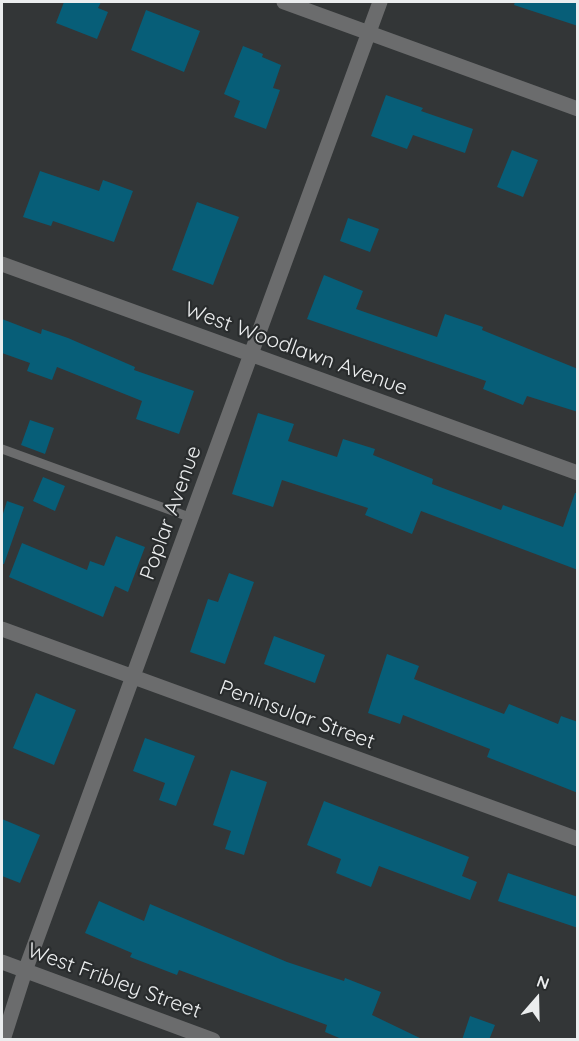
<!DOCTYPE html>
<style>
body{margin:0}
#map{position:relative;width:579px;height:1041px;overflow:hidden;background:#333637;font-family:Quicksand,sans-serif}
canvas{display:block}
.frame{position:absolute;inset:0;border:3px solid #ebedee;pointer-events:none}
.north{position:absolute;left:507px;top:969px;width:60px;height:60px;-webkit-text-stroke:4px #292c2d;paint-order:stroke;rotate:20deg;font-size:16px;font-weight:700;line-height:24px;text-align:center;color:#ebedee}
.north::after{content:'';display:block;margin:auto;width:21px;height:27px;background:#ebedee;clip-path:polygon(50% 0,100% 100%,50% 72%,0 100%)}
</style>
<div id="map">
<canvas width="579" height="1041"></canvas>
<div class="frame"></div>
<div class="north">N</div>
</div>
<script>
const ctx = document.querySelector('canvas').getContext('2d');
ctx.lineJoin = 'round';
function fill(path, color) {
  ctx.fillStyle = color;
  ctx.fill(path, 'evenodd');
}
function poly(rows) {
  const path = new Path2D();
  for (const r of rows) {
    path.moveTo(r[0], r[1]);
    for (let i = 2; i < r.length; i += 2) path.lineTo(r[i], r[i + 1]);
  }
  return path;
}
function strokePath(path, color, width, dash) {
  ctx.strokeStyle = color;
  ctx.lineWidth = width;
  ctx.lineCap = dash ? 'butt' : 'round';
  ctx.setLineDash(dash || []);
  ctx.stroke(path);
}
function write(font, color, halo, rows, align = 'center') {
  ctx.font = font + ' Quicksand,sans-serif';
  ctx.lineWidth = 4.5;
  ctx.setLineDash([]);
  ctx.textBaseline = 'middle';
  ctx.strokeStyle = halo;
  ctx.fillStyle = color;
  for (const [text, x, y, turn = 0] of rows) {
    ctx.save();
    ctx.translate(x, y);
    ctx.rotate((+turn || 0) * Math.PI / 180);
    ctx.textAlign = isNaN(turn) ? turn : align;
    if (halo) ctx.strokeText(text, 0, 0);
    ctx.fillText(text, 0, 0);
    ctx.restore();
  }
}
const building = poly([
 [64,2,101,2,98,8,108,12,97,39,56,23],
 [515,2,578,2,578,26,514,5],
 [146,10,200,31,184,72,131,50],
 [243,46,263,54,262,57,281,65,273,88,280,90,266,129,234,117,240,101,224,94],
 [386,95,423,108,421,111,473,129,465,153,413,135,407,149,371,136],
 [512,150,538,160,523,197,497,187],
 [40,171,99,191,103,180,133,191,114,242,53,221,51,226,23,217],
 [197,202,239,217,213,285,172,270],
 [348,218,379,229,370,252,340,241],
 [324,275,363,291,356,309,437,337,445,314,483,327,482,330,578,369,578,412,527,396,523,405,483,389,486,381,307,319],
 [2,319,41,334,42,329,68,338,135,367,134,370,194,391,179,434,136,419,142,401,57,367,52,380,27,371,30,363,2,353],
 [258,413,294,424,288,441,337,457,343,439,375,449,373,455,433,479,432,484,501,510,503,505,563,527,575,493,578,493,578,570,421,511,412,534,365,515,368,508,282,480,273,507,232,494],
 [30,420,54,428,45,454,21,445],
 [43,477,65,486,55,511,33,501],
 [7,501,24,507,4,564,2,564,2,517],
 [116,536,145,547,128,592,115,586,103,617,9,577,22,543,87,570,90,561,104,566],
 [229,573,254,582,225,664,190,652,208,599,218,602],
 [274,636,325,655,315,683,264,664],
 [387,654,419,666,414,679,504,714,509,704,558,724,561,716,578,722,578,793,487,757,490,749,403,715,400,724,368,713],
 [36,693,76,710,54,765,13,748],
 [145,738,195,756,176,806,159,800,165,783,133,771],
 [231,770,267,782,244,855,225,849,231,831,213,825],
 [324,801,469,857,462,876,477,882,470,900,379,866,371,887,336,873,341,859,307,845],
 [2,819,40,835,20,883,2,876],
 [508,873,578,897,578,928,498,901],
 [99,901,144,921,150,904,287,962,344,981,345,978,381,992,372,1015,424,1040,344,1040,325,1032,327,1025,179,970,177,975,130,957,132,953,85,933],
 [470,1016,495,1025,489,1040,462,1040]
]);
const service = poly([
 [2,449,192,518]
]);
const minor = poly([
 [284,2,578,109],
 [2,264,578,473],
 [2,629,578,839],
 [2,962,213,1040],
 [3,1040,25,971,380,2]
]);
const streetNames = [
 ["West Woodlawn Avenue",296,349,20],
 ["Poplar Avenue",171,513,-70],
 ["Peninsular Street",297,715,20],
 ["West Fribley Street",114,981,20]
];
fill(building, '#075e78');
strokePath(service, '#6b6c6d', 9);
strokePath(minor, '#6b6c6d', 15);
write('21px', '#ebedee', '#292c2d', streetNames);
</script>
